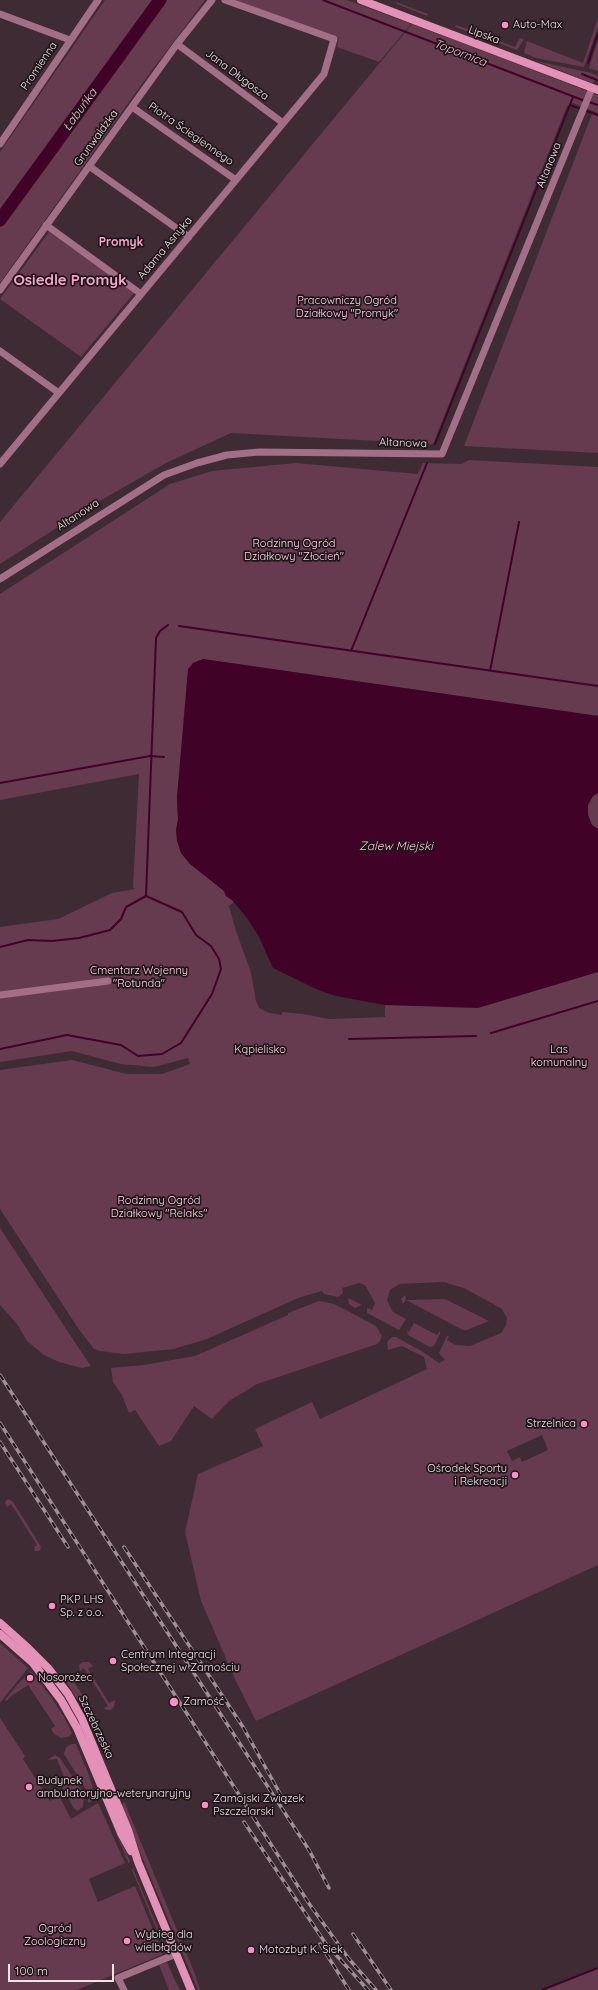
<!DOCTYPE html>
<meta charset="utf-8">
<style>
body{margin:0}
#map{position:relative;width:598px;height:1990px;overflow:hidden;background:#3f2b34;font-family:Quicksand,sans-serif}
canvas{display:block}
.scale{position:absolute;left:8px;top:1964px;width:106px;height:18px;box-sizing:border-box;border:2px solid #f0e3e8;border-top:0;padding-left:5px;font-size:12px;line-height:14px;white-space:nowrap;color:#f0e3e8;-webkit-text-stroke:3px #20161a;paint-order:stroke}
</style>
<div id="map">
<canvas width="598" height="1990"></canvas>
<div class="scale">100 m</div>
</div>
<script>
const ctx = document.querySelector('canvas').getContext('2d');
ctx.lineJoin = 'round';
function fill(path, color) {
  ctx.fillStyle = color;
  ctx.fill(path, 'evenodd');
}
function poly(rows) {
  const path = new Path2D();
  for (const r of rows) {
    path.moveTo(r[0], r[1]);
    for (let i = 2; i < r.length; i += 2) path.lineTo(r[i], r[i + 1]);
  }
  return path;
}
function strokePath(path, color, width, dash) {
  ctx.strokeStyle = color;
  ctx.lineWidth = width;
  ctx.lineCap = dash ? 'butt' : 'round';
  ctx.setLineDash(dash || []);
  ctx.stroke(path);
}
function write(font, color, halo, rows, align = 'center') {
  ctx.font = font + ' Quicksand,sans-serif';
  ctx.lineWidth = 3.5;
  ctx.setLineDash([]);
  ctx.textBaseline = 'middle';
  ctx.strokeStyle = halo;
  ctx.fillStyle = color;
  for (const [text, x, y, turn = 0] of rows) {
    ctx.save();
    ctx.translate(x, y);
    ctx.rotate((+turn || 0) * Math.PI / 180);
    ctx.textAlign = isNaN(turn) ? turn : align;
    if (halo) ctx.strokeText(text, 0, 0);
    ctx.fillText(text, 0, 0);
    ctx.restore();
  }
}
const green = poly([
 [105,0,205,0,144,81,0,283,0,152],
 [235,0,347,0,411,24,379,62,337,47,339,38],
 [396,2,428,14,427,16,397,4],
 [598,18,598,27,584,67,536,58,524,53,527,41,583,63],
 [412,24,598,95,598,113,573,103,567,106,433,444,231,433,166,463,91,506,0,564,0,522],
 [456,25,487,36,492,34,488,39,455,27],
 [520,38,524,39,517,50,498,43,499,41,515,47],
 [598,40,598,71,589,68],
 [536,61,591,73,598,76,598,80,592,83],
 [592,114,598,116,598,453,464,446],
 [49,232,134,293,81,357,0,299],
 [469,460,598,467,598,716,203,659,196,662,177,797,178,820,176,830,181,853,190,864,224,891,226,896,234,902,229,906,235,928,251,973,256,1001,259,1008,269,1013,282,1015,282,1012,303,1014,329,1019,385,1017,385,1005,425,1005,598,972,598,1565,256,1721,235,1679,201,1601,185,1532,198,1474,263,1446,255,1429,312,1402,320,1419,427,1369,424,1357,402,1346,388,1350,387,1342,392,1337,396,1337,423,1352,439,1363,445,1360,439,1353,447,1336,449,1336,447,1340,455,1345,470,1346,501,1333,506,1325,507,1318,502,1309,464,1288,443,1282,399,1284,390,1290,387,1300,393,1312,406,1319,399,1330,367,1313,367,1308,372,1310,375,1303,365,1285,359,1283,342,1288,343,1293,338,1297,324,1294,322,1291,298,1298,207,1339,174,1349,124,1354,100,1351,94,1349,78,1328,0,1209,0,1070,72,1060,127,1074,162,1074,190,1064,188,1058,154,1067,121,1064,72,1051,0,1062,0,927,58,919,112,893,135,889,133,887,139,774,0,800,0,594,170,484,212,471,296,463,418,474,423,463,462,464],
 [542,1435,548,1450,522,1462,520,1457,512,1461,507,1451],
 [598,793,598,829,592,825,588,815,588,805,593,796],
 [0,1228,74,1341,91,1366,82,1368,59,1362,44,1355,27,1341,17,1324,0,1305],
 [405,1295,406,1300,445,1299,489,1321,467,1330,463,1330,406,1300,403,1304,401,1299],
 [348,1298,362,1305,355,1308,349,1304],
 [319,1301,334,1304,376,1326,382,1336,380,1341,377,1344,257,1384,229,1401,212,1419,194,1406,171,1441,159,1446,135,1410,129,1413,122,1395,113,1382,111,1368,144,1365,195,1356,288,1315,288,1313],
 [414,1323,437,1335,440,1331,440,1334,434,1346,430,1347,408,1335,407,1331,409,1332],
 [8,1499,13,1502,40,1545,41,1548,39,1551,35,1551,34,1547,37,1545,11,1504,7,1507,5,1502],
 [0,1643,28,1668,0,1703],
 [83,1662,89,1662,93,1666,88,1669,109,1703,115,1700,114,1707,110,1710,103,1709,108,1706,84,1668,80,1671,79,1665],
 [31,1671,51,1697,64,1717,72,1733,68,1737,61,1738,53,1733,51,1729,55,1726,28,1685,10,1697,7,1701,5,1700,18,1684],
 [71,1674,71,1677,94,1714,96,1714,93,1717,87,1715,67,1683,68,1677],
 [0,1718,25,1756,23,1759,50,1801,59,1796,71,1819,98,1803,125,1863,89,1879,98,1902,135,1886,163,1954,77,1990,0,1990],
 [72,1744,76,1744,89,1775,96,1799,88,1803,87,1791,64,1754,66,1747],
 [55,1755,60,1758,84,1794,83,1807,77,1811,73,1807,60,1783,60,1779,64,1777,57,1759,47,1760],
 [124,1801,195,1974,200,1990,198,1990,140,1852,122,1807],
 [112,1824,130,1861,129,1864],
 [131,1868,133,1869,167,1949,167,1954],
 [167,1962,173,1976,180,1990,169,1990,159,1965],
 [598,1968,598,1990,542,1990]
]);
const water = poly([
 [203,659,598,716,598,793,593,796,588,805,588,815,592,825,598,829,598,972,478,1008,385,1005,336,996,316,989,273,968,259,937,247,918,232,900,226,896,224,891,190,864,181,853,177,841,176,830,178,820,177,797,188,669,193,663]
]);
const stream = poly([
 [323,0,585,101],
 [588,63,598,33],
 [582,74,597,80],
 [589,102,598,105],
 [570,105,598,115],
 [435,444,573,97],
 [179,626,598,686],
 [351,651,427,463],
 [490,671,519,522],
 [0,783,150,756,164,757],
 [146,896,156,638,160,631,168,625],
 [0,947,28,940,52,941,79,938,110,930,121,919,126,907,146,896,182,912,196,935,211,946,219,959,221,969,212,994,181,1043,162,1054,138,1056,121,1045,67,1035,0,1049],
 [491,1033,598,1001],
 [349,1039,476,1036],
 [542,1990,598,1968]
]);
const river = poly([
 [0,220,160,0]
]);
const street = poly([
 [0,14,70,40],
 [177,44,283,123],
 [132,107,236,180],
 [0,144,98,0],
 [89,166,189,237],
 [46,225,141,294],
 [0,290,177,44,212,0],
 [0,351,59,393],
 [0,464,324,74,334,39,225,0],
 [0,579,164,475,197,463,227,455,259,452,442,454,592,88],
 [0,995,108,981],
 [124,1990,118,1978,176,1954]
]);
const secondary = poly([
 [361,0,598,90],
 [0,1623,28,1648,48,1668,68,1694,82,1719,128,1830,138,1862,191,1990],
 [0,1634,33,1663,61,1700,77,1728,121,1833,131,1851]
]);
const rail = poly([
 [0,1375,309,1850,329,1888],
 [0,1423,310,1905,349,1959,376,1990],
 [0,1442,68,1547],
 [124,1547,243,1727,283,1799],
 [244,1822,326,1944,368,1990],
 [353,1934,391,1990],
 [320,1944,349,1990]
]);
const markers = [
 [505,25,4,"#fb8fc4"],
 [584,1424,4,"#fb8fc4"],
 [515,1475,4,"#fb8fc4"],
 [52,1606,4,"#fb8fc4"],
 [113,1661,4,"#fb8fc4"],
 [30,1678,4,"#fb8fc4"],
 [174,1702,5,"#fb8fc4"],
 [29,1787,4,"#fb8fc4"],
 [205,1805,4,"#fb8fc4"],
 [127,1941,4,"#fb8fc4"],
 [251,1950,4,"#fb8fc4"]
];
const poiNames = [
 ["Auto-Max",513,25],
 ["Strzelnica",576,1424,"right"],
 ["Ośrodek Sportu",507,1469,"right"],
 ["i Rekreacji",507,1482,"right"],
 ["PKP LHS",60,1600],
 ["Sp. z o.o.",60,1613],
 ["Centrum Integracji",121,1655],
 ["Społecznej w Zamościu",121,1668],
 ["Nosorożec",38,1678],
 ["Zamość",183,1702],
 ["Budynek",37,1781],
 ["ambulatoryjno-weterynaryjny",37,1794],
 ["Zamojski Związek",213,1799],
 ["Pszczelarski",213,1812],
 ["Wybieg dla",135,1935],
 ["wielbłądów",135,1948],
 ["Motozbyt K. Siek",259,1950]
];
const streetNames = [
 ["Lipska",484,35,21],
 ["Promienna",39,66,-56],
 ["Jana Długosza",237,75,37],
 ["Piotra Ściegiennego",191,134,35],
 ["Grunwaldzka",96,138,-54],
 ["Altanowa",549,165,-68],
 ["Adama Asnyka",165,248,-50],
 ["Altanowa",403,443,2],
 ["Altanowa",78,515,-33],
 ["Szczebrzeska",96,1727,65]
];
const parkNames = [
 ["Pracowniczy Ogród",347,301],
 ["Działkowy \"Promyk\"",347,314],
 ["Rodzinny Ogród",294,544],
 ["Działkowy \"Złocień\"",294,557],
 ["Cmentarz Wojenny",139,971],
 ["\"Rotunda\"",139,984],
 ["Kąpielisko",260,1050],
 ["Las",559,1050],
 ["komunalny",559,1063],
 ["Rodzinny Ogród",159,1201],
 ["Działkowy \"Relaks\"",159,1214],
 ["Ogród",55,1929],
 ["Zoologiczny",55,1942]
];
const waterNames = [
 ["Topornica",460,53,21],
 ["Łabuńka",80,110,-54],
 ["Zalew Miejski",396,846]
];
const neighbourhoodNames = [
 ["Promyk",121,242]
];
const districtNames = [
 ["Osiedle Promyk",70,280]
];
fill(green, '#663b4f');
fill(water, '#410228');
strokePath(stream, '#410228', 2);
strokePath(river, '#410228', 13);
strokePath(street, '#a36f87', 7);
strokePath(secondary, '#e391b7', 8);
strokePath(rail, '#a08f96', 3.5);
strokePath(rail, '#20161a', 2, [6]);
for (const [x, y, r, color] of markers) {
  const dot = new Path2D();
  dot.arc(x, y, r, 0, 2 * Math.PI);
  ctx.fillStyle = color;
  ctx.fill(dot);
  strokePath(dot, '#20161a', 1.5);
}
write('11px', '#f0e3e8', '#20161a', poiNames, 'left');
write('11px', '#f0e3e8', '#20161a', streetNames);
write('11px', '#fdd3e5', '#20161a', parkNames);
write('italic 12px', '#f6b9d4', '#20161a', waterNames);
write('bold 12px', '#f4a7ca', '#20161a', neighbourhoodNames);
write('bold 15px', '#f4a7ca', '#20161a', districtNames);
</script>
